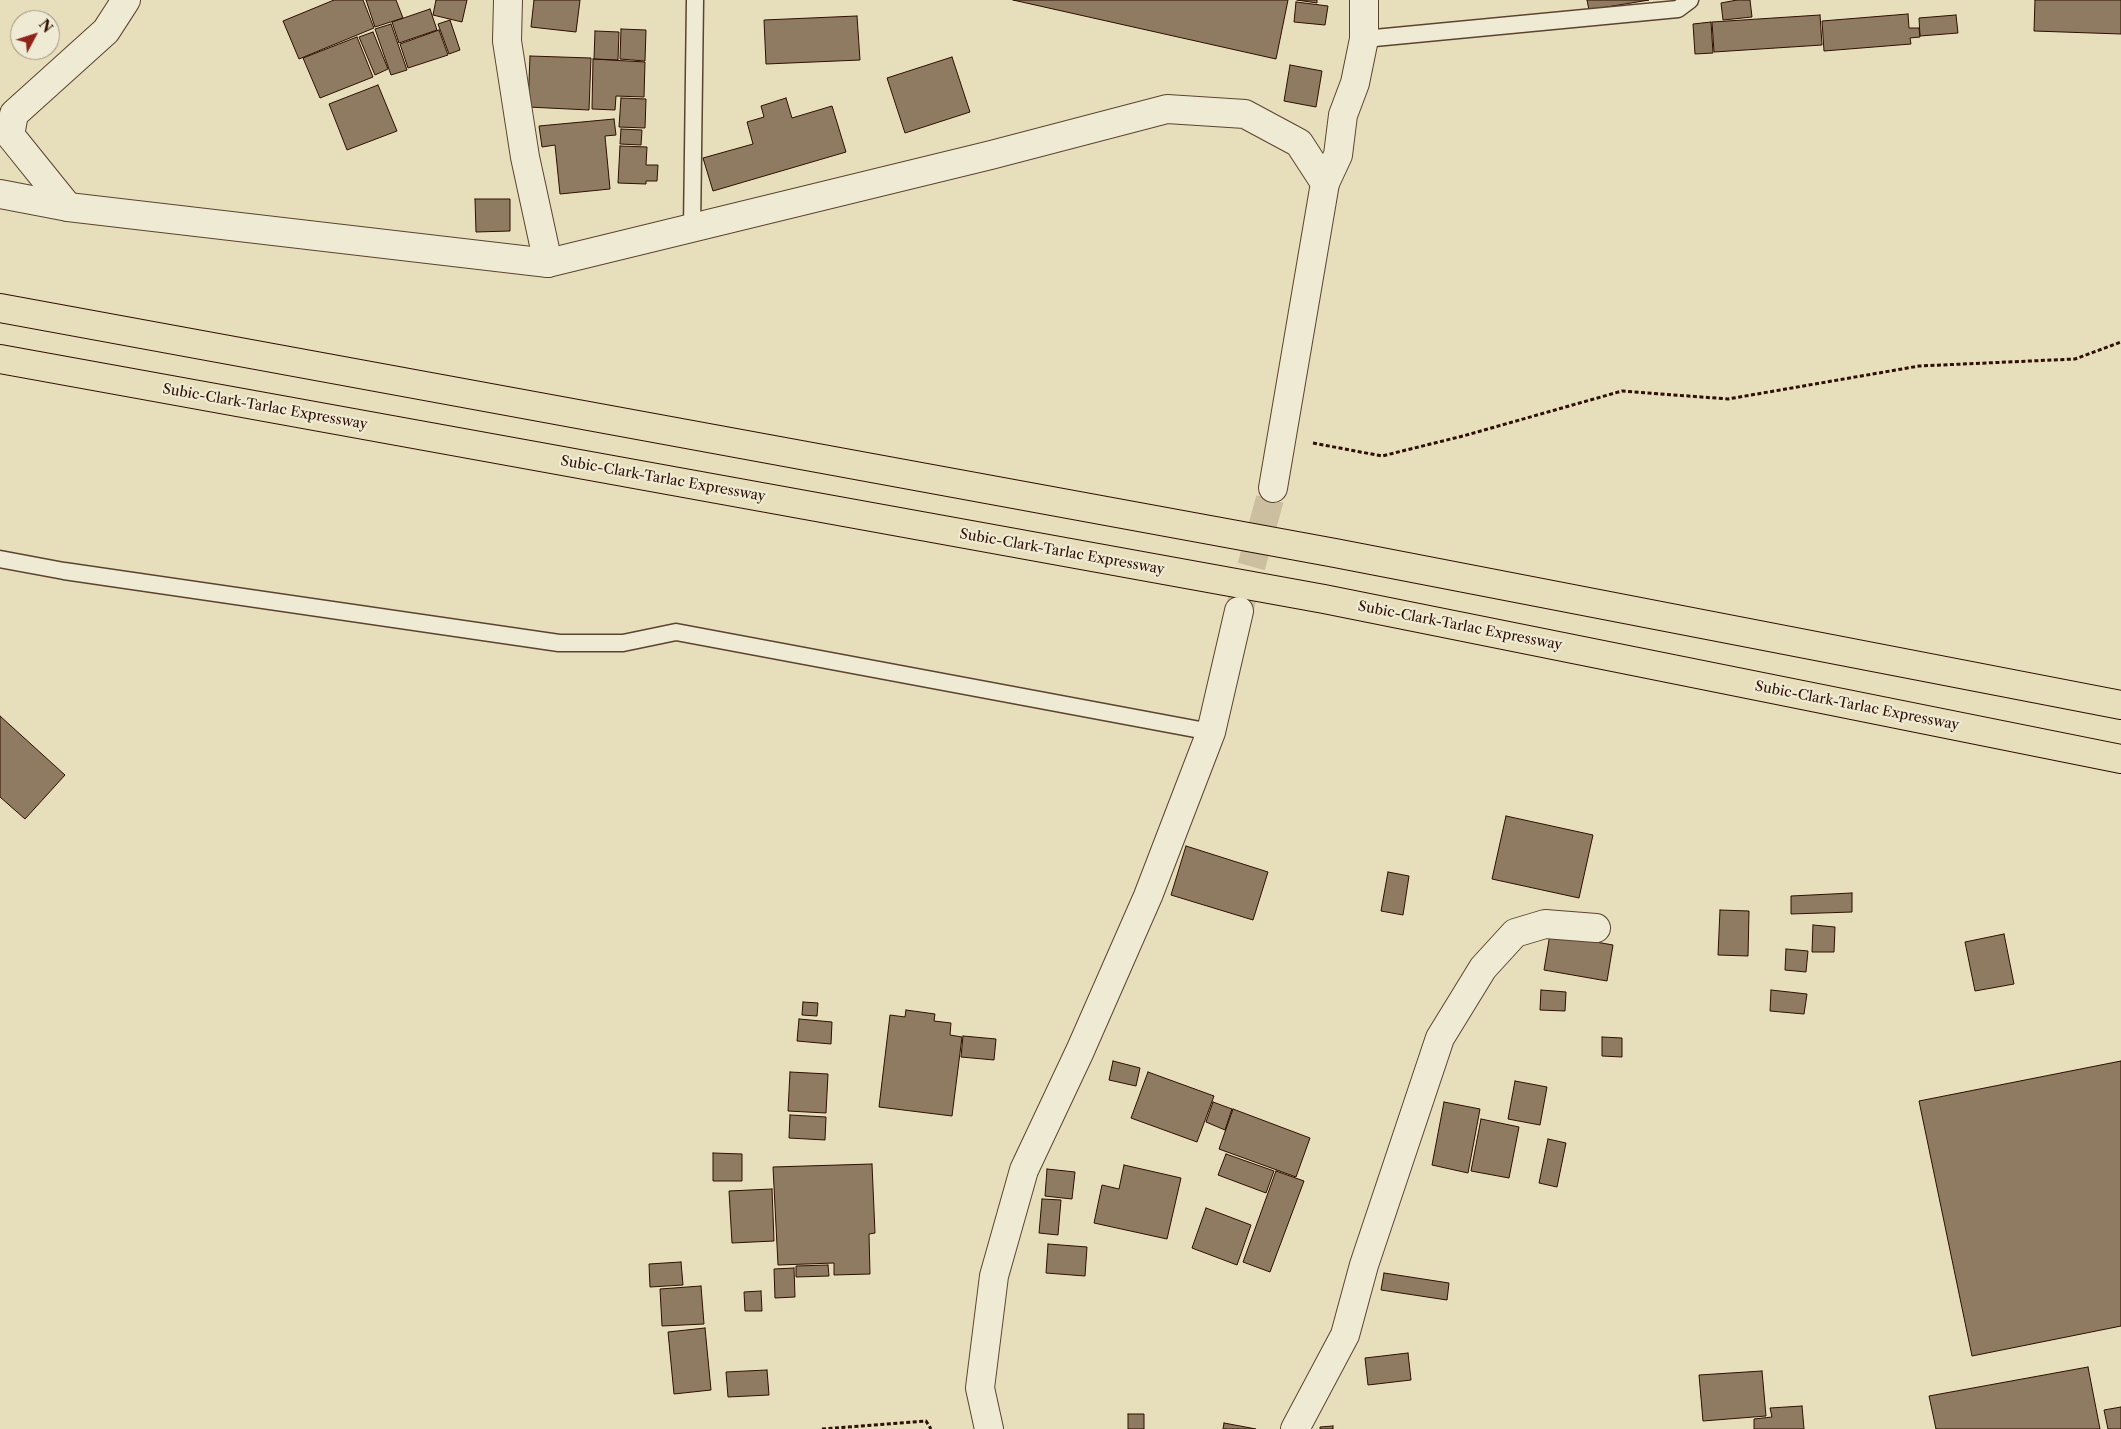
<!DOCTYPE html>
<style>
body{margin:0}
#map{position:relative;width:2121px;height:1429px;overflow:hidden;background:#e7debc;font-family:"Libre Caslon Text",serif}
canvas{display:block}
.north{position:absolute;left:10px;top:10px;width:50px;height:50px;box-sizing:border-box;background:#efead3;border:1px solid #a2927f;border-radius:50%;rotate:50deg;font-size:14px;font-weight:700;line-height:20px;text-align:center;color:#2e0f00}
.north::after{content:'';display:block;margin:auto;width:18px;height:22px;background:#8f2418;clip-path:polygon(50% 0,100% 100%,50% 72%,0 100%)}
</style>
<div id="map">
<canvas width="2121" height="1429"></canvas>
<div class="north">N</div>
</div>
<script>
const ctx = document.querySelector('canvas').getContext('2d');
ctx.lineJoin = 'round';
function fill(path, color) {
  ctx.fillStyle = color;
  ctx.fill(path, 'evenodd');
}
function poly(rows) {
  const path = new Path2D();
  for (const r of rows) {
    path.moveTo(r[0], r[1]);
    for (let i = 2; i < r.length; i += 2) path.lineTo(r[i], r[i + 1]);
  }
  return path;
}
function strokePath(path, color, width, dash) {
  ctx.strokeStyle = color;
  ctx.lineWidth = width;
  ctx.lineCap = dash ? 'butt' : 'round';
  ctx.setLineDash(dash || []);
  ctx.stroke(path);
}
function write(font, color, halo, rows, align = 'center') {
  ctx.font = font + ' "Libre Caslon Text",serif';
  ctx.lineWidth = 4.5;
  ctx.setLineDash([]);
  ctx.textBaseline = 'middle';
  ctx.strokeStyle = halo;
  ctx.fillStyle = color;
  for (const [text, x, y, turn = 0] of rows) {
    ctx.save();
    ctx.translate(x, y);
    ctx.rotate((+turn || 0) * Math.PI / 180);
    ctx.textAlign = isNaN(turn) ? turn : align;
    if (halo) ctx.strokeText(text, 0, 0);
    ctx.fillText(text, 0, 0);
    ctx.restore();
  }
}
const building = poly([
 [334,0,363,0,374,28,299,59,283,21,334,0],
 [366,0,396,0,403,18,375,27,366,0],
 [436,0,467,0,462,22,433,15,436,0],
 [534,0,580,0,576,32,531,27,534,0],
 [1013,0,1288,0,1276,59,1013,0],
 [1297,0,1317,0,1317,3,1297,0],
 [1587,0,1649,0,1589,10,1587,0],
 [1737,0,1750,0,1752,17,1723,20,1721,3,1737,0],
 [2035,0,2121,0,2121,34,2034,31,2035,0],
 [1296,2,1328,6,1325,25,1294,22,1296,2],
 [430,9,437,30,399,43,392,22,430,9],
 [1908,14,1909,28,1919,28,1920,37,1910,38,1911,44,1824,51,1822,21,1908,14],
 [1820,15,1822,45,1714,52,1712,22,1820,15],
 [1956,15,1958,33,1920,36,1919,18,1956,15],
 [857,16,860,60,766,64,764,20,857,16],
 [450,20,460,50,449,54,438,24,450,20],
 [1711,22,1713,53,1695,54,1693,24,1711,22],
 [391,24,407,70,391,75,375,29,391,24],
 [621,29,646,30,645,61,620,59,621,29],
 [439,30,448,55,408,68,400,44,439,30],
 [595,31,619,32,618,60,594,59,595,31],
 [373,32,388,69,375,75,359,37,373,32],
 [357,37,373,77,320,98,303,58,357,37],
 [530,56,591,58,589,110,528,107,530,56],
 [952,57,970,112,905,133,887,78,952,57],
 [593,59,645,62,644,97,616,96,615,110,592,109,593,59],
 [1290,65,1322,71,1316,107,1284,101,1290,65],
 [378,85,397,131,347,150,329,104,378,85],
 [621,98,646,99,645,128,619,127,621,98],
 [786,98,792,118,832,106,846,152,713,191,703,158,753,144,747,122,764,117,761,106,786,98],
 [614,119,616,135,605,136,610,189,560,194,555,145,542,147,539,126,614,119],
 [621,129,642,130,641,145,620,144,621,129],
 [620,146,647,147,646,165,658,165,657,181,646,181,646,184,618,183,620,146],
 [475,199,510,199,510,231,476,232,475,199],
 [0,716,65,775,25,819,0,797,0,716],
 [1506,816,1593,835,1579,898,1492,879,1506,816],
 [1186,846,1268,872,1253,920,1171,895,1186,846],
 [1388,872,1409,876,1403,915,1381,911,1388,872],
 [1852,893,1852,912,1791,914,1791,896,1852,893],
 [1720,910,1749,911,1748,956,1718,955,1720,910],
 [1813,925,1835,927,1834,952,1812,952,1813,925],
 [1550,934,1613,945,1607,981,1544,970,1550,934],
 [2004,934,2014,984,1975,991,1965,942,2004,934],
 [1786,949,1808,951,1806,972,1785,970,1786,949],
 [1541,990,1566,992,1565,1011,1540,1010,1541,990],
 [1771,990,1807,994,1804,1014,1770,1011,1771,990],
 [803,1002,818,1003,817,1016,802,1015,803,1002],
 [906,1010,935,1014,934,1021,951,1023,950,1035,962,1037,952,1116,879,1107,890,1015,905,1017,906,1010],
 [799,1019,832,1022,831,1044,797,1041,799,1019],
 [963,1036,996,1039,994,1060,961,1057,963,1036],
 [1602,1037,1622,1038,1622,1057,1602,1056,1602,1037],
 [1113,1061,1140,1068,1136,1086,1109,1080,1113,1061],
 [2121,1061,2121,1326,1972,1356,1919,1101,2121,1061],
 [790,1072,828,1074,826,1113,788,1111,790,1072],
 [1148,1072,1214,1096,1197,1142,1131,1118,1148,1072],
 [1515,1081,1547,1087,1540,1125,1508,1119,1515,1081],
 [1213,1102,1232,1109,1225,1130,1206,1122,1213,1102],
 [1444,1102,1480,1109,1468,1173,1432,1165,1444,1102],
 [1233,1109,1310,1138,1296,1177,1219,1149,1233,1109],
 [790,1115,826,1117,825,1140,789,1138,790,1115],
 [1481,1119,1519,1127,1509,1178,1471,1171,1481,1119],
 [1548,1139,1566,1143,1557,1187,1539,1183,1548,1139],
 [713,1153,742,1154,742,1181,713,1181,713,1153],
 [1226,1154,1274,1171,1266,1193,1218,1175,1226,1154],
 [872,1164,875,1233,869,1234,870,1274,834,1275,834,1263,778,1265,773,1167,872,1164],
 [1124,1165,1181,1178,1167,1239,1094,1223,1102,1185,1119,1189,1124,1165],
 [1047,1169,1075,1172,1072,1199,1045,1196,1047,1169],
 [1276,1171,1304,1181,1270,1272,1243,1262,1276,1171],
 [772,1189,774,1241,732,1243,729,1191,772,1189],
 [1042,1199,1061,1200,1058,1235,1039,1233,1042,1199],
 [1206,1208,1251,1225,1237,1265,1192,1248,1206,1208],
 [1048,1244,1087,1247,1085,1276,1046,1273,1048,1244],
 [681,1262,683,1285,650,1287,649,1264,681,1262],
 [828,1265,829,1276,796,1277,796,1266,828,1265],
 [794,1268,795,1297,775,1298,774,1269,794,1268],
 [1384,1273,1449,1283,1447,1300,1381,1290,1384,1273],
 [701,1286,704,1324,662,1326,660,1289,701,1286],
 [761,1291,762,1311,745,1311,744,1292,761,1291],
 [705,1328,711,1390,674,1394,668,1332,705,1328],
 [1408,1353,1411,1380,1368,1385,1365,1358,1408,1353],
 [2088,1367,2100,1429,1936,1429,1929,1396,2088,1367],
 [767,1370,769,1395,728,1397,726,1372,767,1370],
 [1762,1371,1766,1416,1703,1421,1699,1375,1762,1371],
 [1802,1406,1804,1429,1754,1429,1754,1419,1772,1417,1770,1408,1802,1406],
 [2121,1407,2121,1429,2108,1429,2104,1410,2121,1407],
 [1128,1414,1144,1414,1144,1429,1128,1429,1128,1414],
 [1224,1423,1256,1429,1223,1429,1224,1423],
 [1333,1426,1333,1429,1320,1429,1320,1427,1333,1426]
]);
const tertiaryTunnel = poly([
 [1240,607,1273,488]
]);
const path = poly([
 [1313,443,1382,456,1463,436,1622,391,1728,399,1919,366,2075,359,2121,342],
 [822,1429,926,1421,931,1429]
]);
const service = poly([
 [1364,39,1678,9,1690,0],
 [692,229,695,0],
 [0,559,64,571,559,643,623,643,676,632,1211,732]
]);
const minor = poly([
 [508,0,507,41,525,157,548,263],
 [1325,183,1338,155,1343,115,1355,83,1364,39,1364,0],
 [68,207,10,135,14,114,106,31,126,0],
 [1295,1429,1345,1335,1364,1265,1440,1038,1483,968,1515,933,1545,924,1596,928]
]);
const tertiary = poly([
 [0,194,68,207,548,263,991,155,1167,109,1245,114,1299,143,1325,183,1273,488],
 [989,1429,980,1388,994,1276,1024,1170,1080,1051,1148,896,1211,732,1239,611]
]);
const motorway = poly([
 [0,308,1335,553,2121,705],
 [0,359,1324,599,2121,759]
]);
const streetNames = [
 ["Subic-Clark-Tarlac Expressway",265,407,10],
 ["Subic-Clark-Tarlac Expressway",663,479,10],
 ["Subic-Clark-Tarlac Expressway",1062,552,10],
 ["Subic-Clark-Tarlac Expressway",1460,626,11],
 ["Subic-Clark-Tarlac Expressway",1857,706,11]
];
fill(building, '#8e7b62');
strokePath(building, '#2e0f00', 1);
strokePath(tertiaryTunnel, '#cbbfa0', 28, [28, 14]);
strokePath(service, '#5c432f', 19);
strokePath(minor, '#5c432f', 30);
strokePath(tertiary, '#5c432f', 30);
strokePath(motorway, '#2e0f00', 30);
strokePath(path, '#2e0f00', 3, [4, 2.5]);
strokePath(service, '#efead3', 16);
strokePath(minor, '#efead3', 28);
strokePath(tertiary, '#efead3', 28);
strokePath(motorway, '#e7debc', 28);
write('14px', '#2e0f00', '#efead3', streetNames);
</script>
